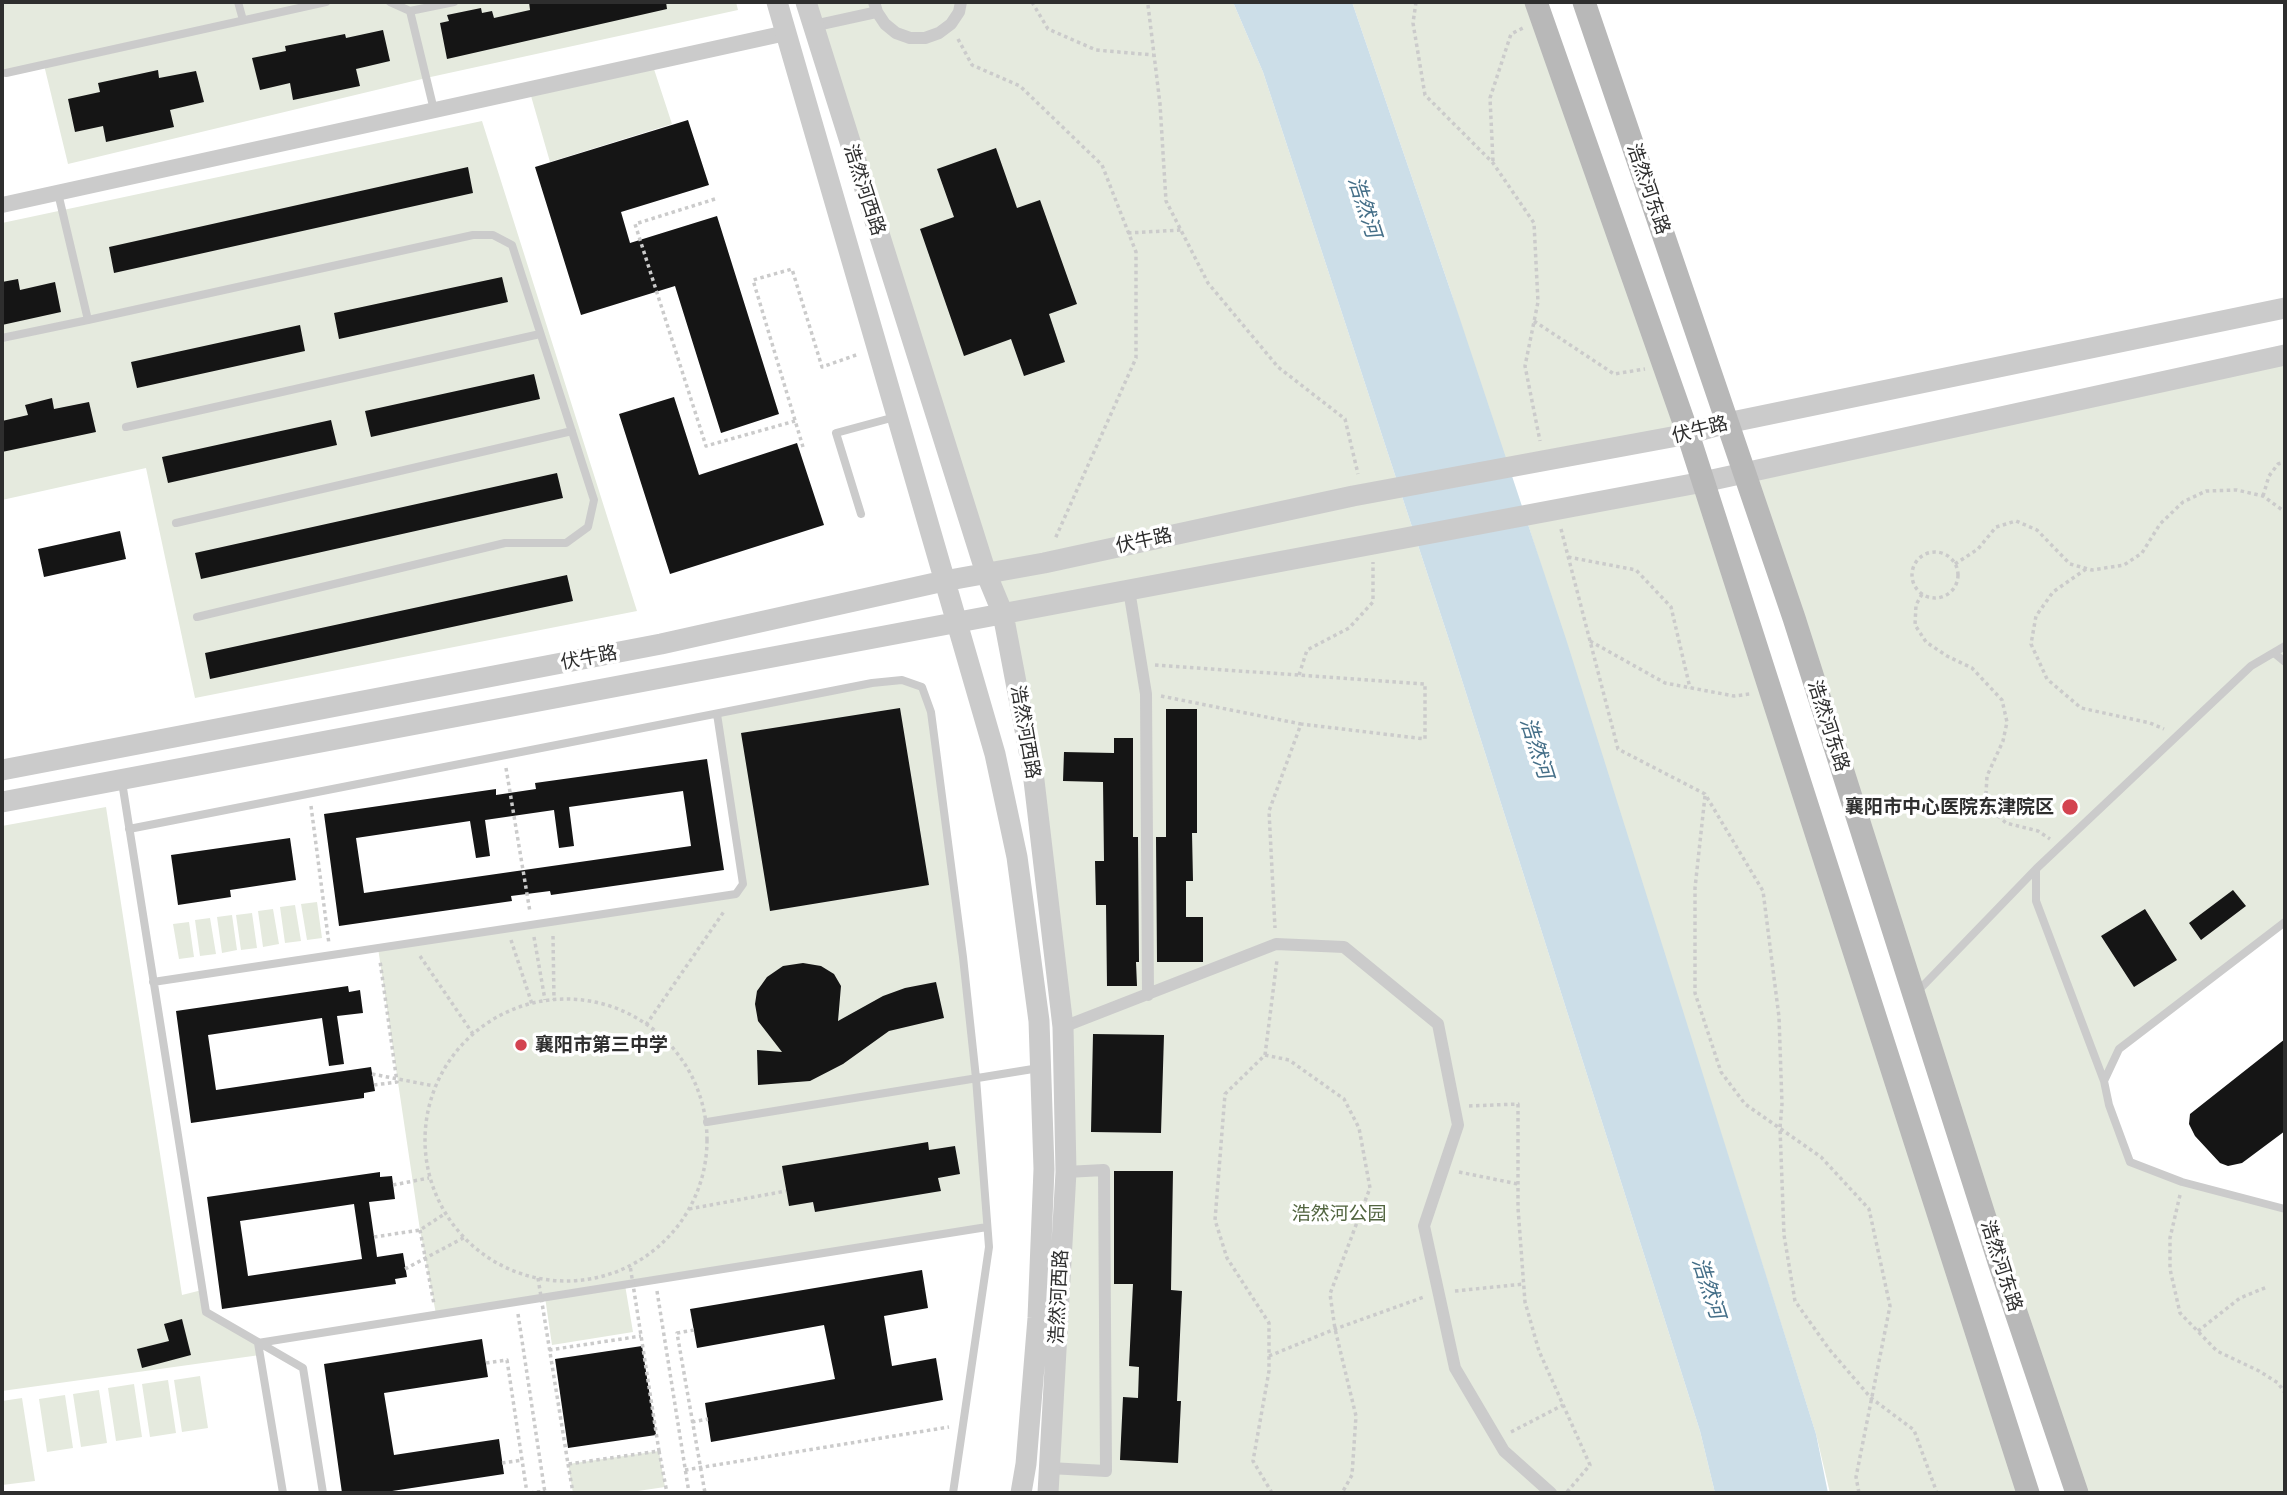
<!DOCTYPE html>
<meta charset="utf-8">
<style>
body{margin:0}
#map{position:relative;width:2287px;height:1495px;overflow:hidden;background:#fff;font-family:Quicksand,sans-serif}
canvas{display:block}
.frame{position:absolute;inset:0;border:4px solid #2e2e2e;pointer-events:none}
</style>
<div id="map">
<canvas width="2287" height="1495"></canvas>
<div class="frame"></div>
</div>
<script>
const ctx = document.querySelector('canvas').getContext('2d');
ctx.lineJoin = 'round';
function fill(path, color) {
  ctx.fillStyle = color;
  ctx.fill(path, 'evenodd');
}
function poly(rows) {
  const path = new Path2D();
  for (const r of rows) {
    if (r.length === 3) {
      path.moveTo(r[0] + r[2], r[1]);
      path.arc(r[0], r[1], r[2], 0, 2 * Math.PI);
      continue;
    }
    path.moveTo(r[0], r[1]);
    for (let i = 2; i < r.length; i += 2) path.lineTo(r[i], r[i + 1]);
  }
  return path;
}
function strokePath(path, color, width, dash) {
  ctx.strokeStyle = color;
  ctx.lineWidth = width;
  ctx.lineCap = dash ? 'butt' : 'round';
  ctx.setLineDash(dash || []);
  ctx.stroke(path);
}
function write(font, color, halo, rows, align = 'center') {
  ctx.font = font + ' Quicksand,"Noto Sans SC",sans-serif';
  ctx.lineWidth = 7;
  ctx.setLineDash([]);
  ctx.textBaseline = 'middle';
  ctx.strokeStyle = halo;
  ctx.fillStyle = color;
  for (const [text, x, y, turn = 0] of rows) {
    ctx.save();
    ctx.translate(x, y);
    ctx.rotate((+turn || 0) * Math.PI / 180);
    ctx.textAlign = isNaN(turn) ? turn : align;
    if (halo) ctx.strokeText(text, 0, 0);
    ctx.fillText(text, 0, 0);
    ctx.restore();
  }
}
const green = poly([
 [2,2,736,2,738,10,426,78,68,164,44,65,2,74],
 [806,2,1233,2,1263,72,1454,655,1700,1431,1715,1493,1048,1493,1063,1027,1043,851,986,573],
 [1352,2,1537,2,1688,434,1504,468,1451,292],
 [652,63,672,124,550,162,529,89],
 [482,121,637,611,195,698,146,468,2,500,2,223],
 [2285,355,2285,922,2119,1049,2104,1081,2130,1162,2168,1178,2285,1209,2285,1493,2077,1493,1744,472],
 [1703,482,2026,1493,1830,1493,1816,1434,1525,515],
 [902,680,922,687,931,712,963,957,987,1227,625,1285,633,1332,552,1345,545,1297,436,1314,420,1230,378,948,736,894,743,883,717,714],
 [106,807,182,1295,202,1290,208,1314,258,1343,260,1355,2,1391,2,826],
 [317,902,322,938,307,940,301,904],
 [295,905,301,941,285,943,280,907],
 [273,909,279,944,263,947,258,911],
 [252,913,257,948,241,950,236,915],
 [232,915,237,950,222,953,217,917],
 [210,918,216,954,200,956,195,920],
 [189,922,194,957,179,959,173,924],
 [200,1376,208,1428,182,1432,174,1380],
 [168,1380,176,1433,150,1437,142,1384],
 [134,1384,142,1437,116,1441,108,1388],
 [99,1390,107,1443,81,1447,73,1394],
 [65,1395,73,1448,47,1452,39,1399],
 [22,1398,35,1481,2,1485,2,1401],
 [659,1451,665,1487,624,1493,573,1493,568,1464]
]);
const water = poly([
 [1233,2,1352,2,1451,292,1567,642,1816,1434,1828,1493,1715,1493,1700,1431,1454,655,1263,72]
]);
const building = poly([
 [529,2,666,2,667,9,447,59,440,23,449,21,447,15,481,8,482,13,492,11,494,18,530,10],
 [383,30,390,61,356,69,360,86,293,100,290,83,260,90,252,58,286,51,285,46,345,34,346,38],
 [158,70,159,78,196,71,204,102,170,110,174,127,106,142,103,126,75,132,68,99,100,92,98,83],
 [688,120,709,185,621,212,630,243,717,216,779,414,721,433,675,286,581,315,535,167],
 [996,148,1017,208,1040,200,1077,304,1049,314,1065,362,1024,376,1011,339,964,356,920,229,954,217,937,169],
 [468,167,473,193,114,273,109,247],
 [502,277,508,302,339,339,334,313],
 [18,279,20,290,55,282,61,312,2,325,2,282],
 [300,325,305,351,137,388,131,362],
 [534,374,540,399,371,437,365,411],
 [674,397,699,475,797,443,824,525,670,574,619,414],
 [52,398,54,409,89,402,96,432,2,452,2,421,28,415,25,405],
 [331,420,337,445,168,483,162,457],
 [557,473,563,498,201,579,195,553],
 [120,531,126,559,44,577,38,549],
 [567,575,573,601,210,679,205,653],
 [900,708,929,885,770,911,741,733],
 [1166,709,1197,709,1197,833,1192,833,1193,881,1186,881,1186,917,1203,917,1203,962,1157,962,1156,837,1166,837],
 [1114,738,1133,738,1133,837,1138,837,1139,962,1136,962,1137,986,1107,986,1106,905,1096,905,1095,861,1104,861,1103,782,1063,781,1064,752,1114,753],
 [707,759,724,870,551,895,550,891,511,896,512,901,339,926,324,814,496,789,496,795,536,789,535,783],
 [683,791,691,846,364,893,356,838,470,821,476,858,490,856,485,820,554,810,559,848,574,846,569,807],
 [290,838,296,880,230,890,231,897,178,905,171,855],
 [2233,890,2246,906,2201,940,2189,923],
 [2145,909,2177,960,2134,987,2101,936],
 [803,963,821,966,834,974,841,986,838,1021,883,996,905,988,936,982,944,1018,889,1031,843,1064,810,1081,758,1085,757,1050,782,1052,758,1021,755,1004,757,991,767,977,783,966],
 [348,986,349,992,360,990,363,1013,337,1016,344,1064,329,1066,322,1018,208,1035,216,1090,371,1067,375,1091,364,1093,364,1098,191,1123,176,1011],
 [1093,1034,1164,1035,1161,1133,1091,1132],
 [2285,1039,2285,1131,2242,1163,2228,1166,2220,1163,2195,1136,2189,1124,2190,1114],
 [928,1142,929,1150,955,1146,960,1174,938,1178,941,1191,815,1212,813,1202,789,1206,782,1166],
 [1114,1171,1173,1171,1171,1290,1182,1291,1177,1401,1181,1401,1178,1463,1120,1460,1123,1397,1138,1398,1139,1367,1129,1366,1133,1284,1114,1284],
 [380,1172,380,1177,392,1176,395,1199,369,1202,377,1257,403,1253,407,1277,395,1279,396,1284,222,1309,207,1197],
 [354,1204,362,1259,248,1276,240,1221],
 [922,1270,928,1308,884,1316,892,1366,936,1358,943,1400,711,1442,705,1403,835,1379,824,1325,697,1348,690,1309],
 [182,1319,191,1355,142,1368,137,1349,169,1341,164,1324],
 [482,1339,488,1377,384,1393,394,1455,499,1439,504,1474,379,1493,342,1493,324,1364],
 [642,1346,656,1435,568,1448,555,1359]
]);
const path = poly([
 [1032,2,1048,29,1096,50,1153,55],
 [1416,2,1413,23,1425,95,1493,163,1534,223,1538,302,1525,366,1540,441],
 [1148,5,1160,104,1166,201,1208,283,1278,367,1345,419,1358,474],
 [958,39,972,65,1020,86,1102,165,1136,252,1136,358,1055,539],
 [1493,161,1490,98,1511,34,1525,27],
 [715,199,635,224,706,446,795,421],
 [1128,233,1181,230],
 [1534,321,1614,374,1645,369],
 [803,447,753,280,792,269,822,367,859,354],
 [2263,496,2269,476,2278,464,2285,462],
 [1561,529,1618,749,1705,794,1763,891,1779,1017,1782,1104,1780,1128,1784,1235,1795,1301,1829,1349,1871,1398,1914,1430,1937,1493],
 [1935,575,23],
 [1568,557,1636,570,1671,607,1690,688],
 [1955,564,1978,549,1996,527,2016,521,2037,530,2070,564,2092,570,2124,565,2142,553,2160,524,2183,502,2206,491,2237,490,2263,496,2285,512],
 [2086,569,2053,592,2036,616,2031,644,2047,679,2081,708,2150,723,2164,729],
 [1922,594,1916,605,1915,625,1926,642,1947,656,1972,668,2002,700,2007,722,2003,741,1987,776,1986,794,1995,813,2006,823,2038,831,2050,839],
 [1590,641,1665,683,1734,696,1750,694],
 [1155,665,1425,684,1425,739,1301,724],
 [1299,675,1307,650,1349,628,1373,602,1373,562],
 [1161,696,1301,724,1269,811,1275,928],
 [506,768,530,912],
 [1705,796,1695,888,1695,993,1721,1072,1745,1104,1821,1157,1869,1209,1890,1306,1856,1477,1859,1493],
 [311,806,329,944],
 [553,936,554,1000],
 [534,937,545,1000],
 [511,940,532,1004],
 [420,956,473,1034],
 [566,1140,141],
 [646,1025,725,910],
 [1265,1055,1289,1060,1344,1099,1359,1128,1370,1188,1330,1294,1335,1329,1356,1416,1352,1475,1342,1493],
 [374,1085,397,1082,380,961],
 [1469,1106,1518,1104,1518,1208,1525,1302,1539,1351,1590,1465,1567,1492],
 [1459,1172,1518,1184],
 [393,1185,429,1178],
 [2180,1195,2170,1238,2170,1269,2180,1313,2217,1351,2259,1371,2278,1383,2285,1393],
 [689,1209,786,1191],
 [420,1230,434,1304],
 [374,1237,420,1230,446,1213],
 [657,1291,689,1493],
 [1455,1291,1524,1284],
 [518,1314,545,1493],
 [2198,1331,2240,1298,2267,1287],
 [549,1350,641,1336],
 [1269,1356,1335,1329,1424,1297],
 [486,1363,507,1360,527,1493],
 [692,1422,708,1419],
 [1511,1432,1563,1405],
 [659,1451,667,1493],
 [502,1463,522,1460],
 [568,1464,573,1493],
 [685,1470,949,1427],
 [530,1493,545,1491],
 [1272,1493,1253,1461,1269,1371,1269,1323,1227,1258,1215,1220,1225,1094,1265,1055,1277,960]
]);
const service = poly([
 [238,2,243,20],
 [390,2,410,11],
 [6,73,326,2],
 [434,110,410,11,454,2],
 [58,193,88,320,473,235,493,235,512,245,594,500,588,527,566,543,505,543,197,617],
 [2,338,88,320],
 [126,427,540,334],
 [861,514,836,433,895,417],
 [176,523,572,431],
 [2274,653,2285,662],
 [122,782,206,1312,303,1368,323,1493],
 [129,829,872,683,902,680,922,687,931,712,963,957,976,1078,989,1247,953,1493],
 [2285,922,2119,1049,2104,1081,2109,1105,2130,1162,2182,1182,2285,1209],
 [153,982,736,894,743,884,717,714],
 [1916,993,2036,869],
 [2104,1081,2036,901,2036,869,2251,666,2285,646],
 [707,1122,1039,1068],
 [283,1493,258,1343,987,1227]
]);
const pedestrian = poly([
 [874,2,877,12,885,24,896,33,910,38,925,38,939,33,951,24,959,12,961,2],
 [813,26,877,12],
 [1129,590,1146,694,1148,995],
 [1063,1027,1276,944,1344,947,1438,1024,1458,1125,1424,1226,1455,1368,1504,1451,1551,1493],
 [1049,1468,1106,1471,1104,1170,1066,1172]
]);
const minor = poly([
 [2,205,786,33]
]);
const tertiary = poly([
 [777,2,995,754,1017,857,1039,1021,1044,1169,1038,1318,1026,1464,1021,1493],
 [806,2,986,573,1003,614,1033,772,1063,1027,1066,1172,1048,1493],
 [2,770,661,644,944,581,1044,563,1353,496,1688,434,1727,423,2285,308],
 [2,802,1703,482,2285,355]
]);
const secondary = poly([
 [1536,2,1688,434,2028,1493],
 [1584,2,1794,618,2000,1265,2077,1493]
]);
const pathBridge = poly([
 [372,1074,434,1086],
 [405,1269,465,1237],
 [538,1278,568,1464,659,1451,630,1265],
 [694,1330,677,1333,705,1493]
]);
const markers = [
 [2070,807,9,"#d34350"],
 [521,1045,7,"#d34350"]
];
const streetNames = [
 ["浩然河东路",1648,189,71],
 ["浩然河西路",864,190,72],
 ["伏牛路",1700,430,-14],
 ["伏牛路",1144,541,-12],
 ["伏牛路",589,658,-11],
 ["浩然河东路",1828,726,72],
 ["浩然河西路",1025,732,80],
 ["浩然河东路",2001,1266,72],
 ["浩然河西路",1059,1297,-87]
];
const poiNames = [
 ["襄阳市中心医院东津院区",2054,807],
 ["襄阳市第三中学",535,1045,"left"]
];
const parkNames = [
 ["浩然河公园",1339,1214]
];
const waterNames = [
 ["浩然河",1364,207,72],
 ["浩然河",1536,748,72],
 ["浩然河",1708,1288,72]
];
fill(green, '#e5eade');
fill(water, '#ccdee8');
fill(building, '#151515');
strokePath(path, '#cbcbcb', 3.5, [3.5, 3.5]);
strokePath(service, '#cbcbcb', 8);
strokePath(pedestrian, '#cbcbcb', 12);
strokePath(minor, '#cbcbcb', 16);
strokePath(tertiary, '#cbcbcb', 21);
strokePath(secondary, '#b8b8b8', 23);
strokePath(pathBridge, '#cbcbcb', 3.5, [3.5, 3.5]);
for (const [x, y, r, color] of markers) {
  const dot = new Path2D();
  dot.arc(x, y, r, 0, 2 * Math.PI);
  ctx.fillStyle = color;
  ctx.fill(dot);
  strokePath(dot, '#fff', 2.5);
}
write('19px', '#2e2e2e', '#fff', streetNames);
write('bold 19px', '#2e2e2e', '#fff', poiNames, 'right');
write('19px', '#526540', '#fff', parkNames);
write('italic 21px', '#456f88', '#fff', waterNames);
</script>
